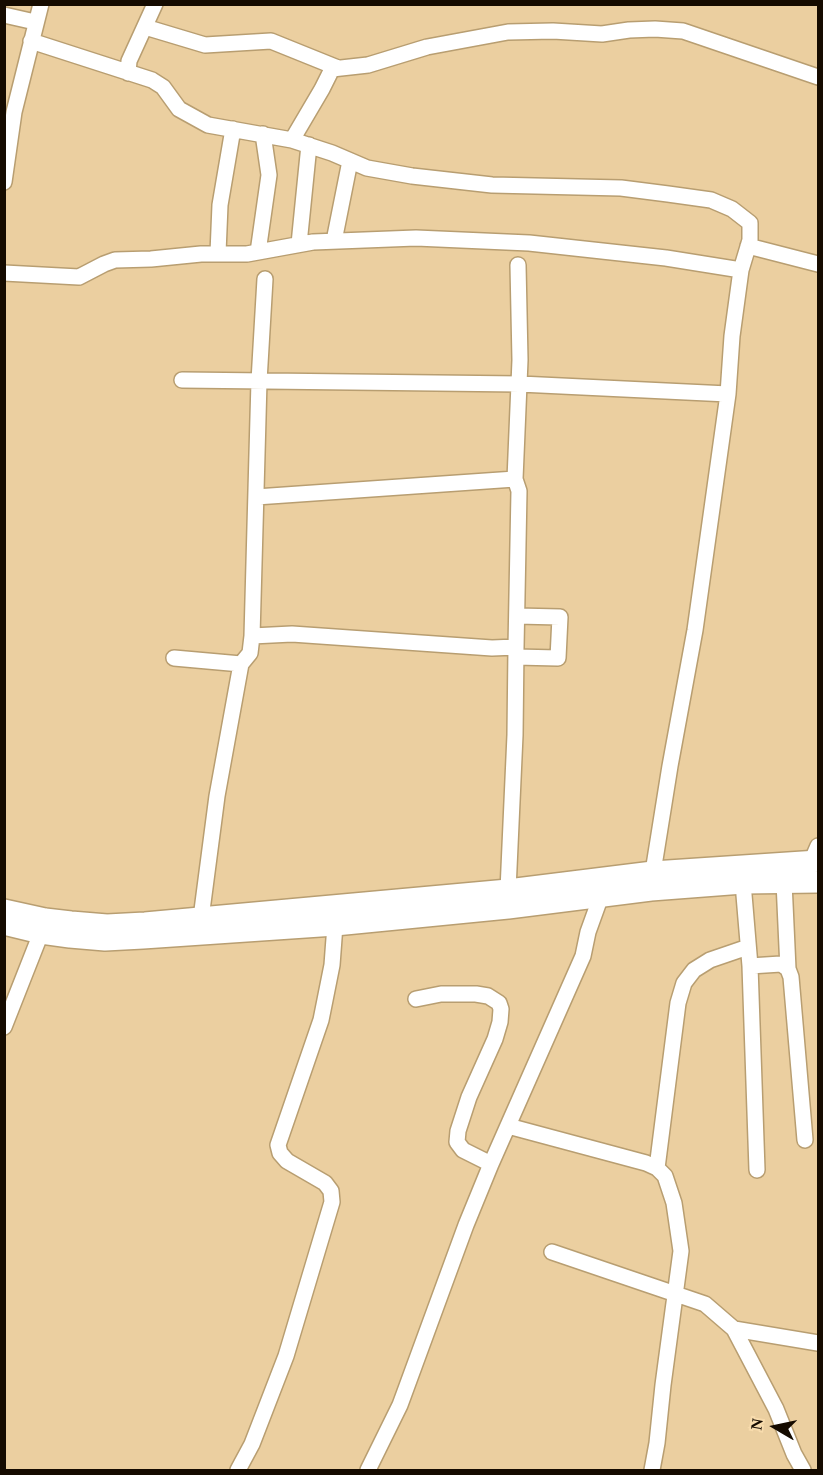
<!DOCTYPE html>
<style>
body{margin:0}
#map{position:relative;width:823px;height:1475px;overflow:hidden;background:#ebcfa0;font-family:"Times New Roman",serif}
canvas{display:block}
.frame{position:absolute;inset:0;border:6px solid #150b00;pointer-events:none}
.north{position:absolute;left:745px;top:1397px;width:60px;height:60px;-webkit-text-stroke:4px #f8dcad;paint-order:stroke;rotate:279deg;font-size:16px;font-weight:700;line-height:24px;text-align:center;color:#150b00}
.north::after{content:'';display:block;margin:auto;width:21px;height:27px;background:#150b00;clip-path:polygon(50% 0,100% 100%,50% 72%,0 100%)}
</style>
<div id="map">
<canvas width="823" height="1475"></canvas>
<div class="frame"></div>
<div class="north">N</div>
</div>
<script>
const ctx = document.querySelector('canvas').getContext('2d');
ctx.lineJoin = 'round';
function poly(rows) {
  const path = new Path2D();
  for (const r of rows) {
    path.moveTo(r[0], r[1]);
    for (let i = 2; i < r.length; i += 2) path.lineTo(r[i], r[i + 1]);
  }
  return path;
}
function strokePath(path, color, width, dash) {
  ctx.strokeStyle = color;
  ctx.lineWidth = width;
  ctx.lineCap = dash ? 'butt' : 'round';
  ctx.setLineDash(dash || []);
  ctx.stroke(path);
}
const minor = poly([
 [4,15,35,22],
 [145,27,205,45,271,41,338,68],
 [31,41,152,80,163,87,179,109,208,125,292,140,332,153,367,168,412,176,492,185,621,188,668,194,711,200,732,209,750,223,750,240,741,270,732,336,728,394,695,630,670,766,653,872],
 [128,73,129,61,155,4],
 [292,140,322,89,332,69,368,65,427,47,508,32,553,31,602,34,629,30,655,29,683,31,818,77],
 [4,182,14,112,41,4],
 [334,241,350,161],
 [299,244,309,145],
 [748,246,818,264],
 [258,252,269,175,263,134],
 [218,253,220,205,233,129],
 [4,273,79,277,104,264,115,260,151,259,201,254,247,254,313,242,416,238,529,243,666,258,741,270],
 [182,380,520,384,728,394],
 [256,497,515,479],
 [252,636,292,634,492,648,516,647,515,735,508,890],
 [516,647,519,491,515,479,520,360,518,265],
 [516,657,558,658,560,617,517,616],
 [174,658,241,664,250,653,252,636,259,381,265,279],
 [812,860,818,846],
 [784,882,788,969],
 [743,883,750,966,757,1170],
 [201,918,217,796,241,664],
 [750,966,781,964,788,969,791,977,805,1140],
 [416,999,441,994,476,994,488,996,499,1003,501,1009,500,1022,495,1039,469,1097,458,1131,457,1142,463,1150,491,1164],
 [4,1027,41,933],
 [508,1126,646,1163,657,1168,665,1176,674,1203,681,1251,663,1385,657,1443,652,1470],
 [657,1168,678,1003,684,983,694,970,710,960,748,947],
 [552,1252,705,1304,734,1329,776,1409,794,1454,803,1470],
 [734,1329,818,1343],
 [238,1470,252,1444,286,1356,332,1202,331,1191,325,1183,287,1161,280,1153,278,1145,321,1020,332,965,335,925],
 [368,1470,400,1405,466,1225,491,1164,583,956,588,932,601,896]
]);
const highway = poly([
 [4,910,45,919,71,922,107,925,145,923,508,890,653,872,818,861],
 [8,925,41,933,70,937,105,940,143,938,335,925,508,908,651,890,743,883,818,882]
]);
strokePath(minor, '#b89e71', 18);
strokePath(highway, '#b89e71', 24);
strokePath(minor, '#fff', 15);
strokePath(highway, '#fff', 21);
</script>
